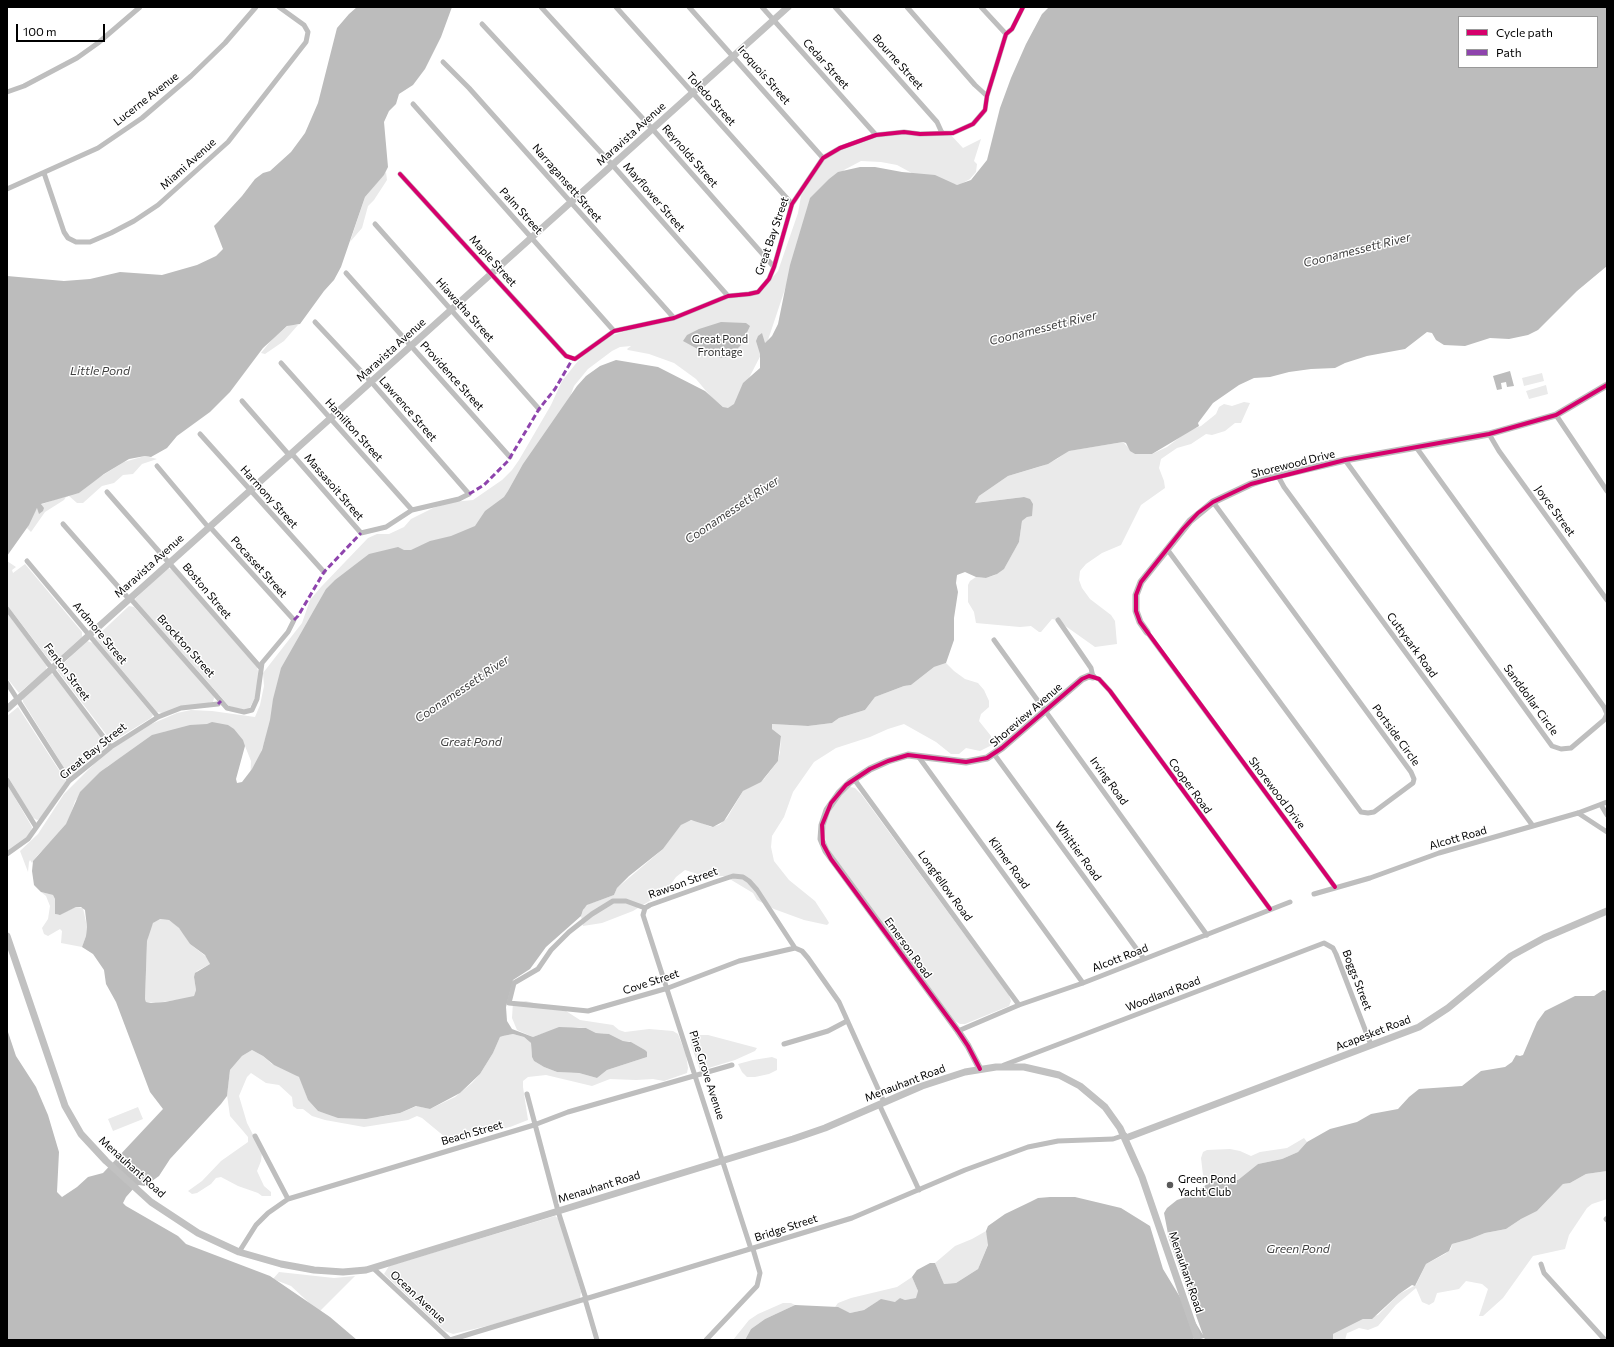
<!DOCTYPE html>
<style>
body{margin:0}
#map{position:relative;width:1614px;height:1347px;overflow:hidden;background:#fff;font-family:Commissioner,sans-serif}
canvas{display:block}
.frame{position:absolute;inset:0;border:8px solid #000;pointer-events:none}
.legend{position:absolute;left:1458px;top:16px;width:140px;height:52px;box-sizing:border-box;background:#fff;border:1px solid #999;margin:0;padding:5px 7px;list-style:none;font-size:12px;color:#000}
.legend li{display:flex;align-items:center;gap:8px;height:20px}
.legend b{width:20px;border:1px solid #999}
.scale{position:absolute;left:16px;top:24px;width:89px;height:18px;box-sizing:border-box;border:2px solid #000;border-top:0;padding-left:5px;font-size:12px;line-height:14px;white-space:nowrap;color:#000;-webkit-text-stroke:3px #fff;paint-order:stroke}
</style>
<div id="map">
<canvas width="1614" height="1347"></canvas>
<div class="frame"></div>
<ul class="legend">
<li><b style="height:5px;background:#d6006c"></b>Cycle path</li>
<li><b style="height:5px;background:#8e44ad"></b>Path</li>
</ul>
<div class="scale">100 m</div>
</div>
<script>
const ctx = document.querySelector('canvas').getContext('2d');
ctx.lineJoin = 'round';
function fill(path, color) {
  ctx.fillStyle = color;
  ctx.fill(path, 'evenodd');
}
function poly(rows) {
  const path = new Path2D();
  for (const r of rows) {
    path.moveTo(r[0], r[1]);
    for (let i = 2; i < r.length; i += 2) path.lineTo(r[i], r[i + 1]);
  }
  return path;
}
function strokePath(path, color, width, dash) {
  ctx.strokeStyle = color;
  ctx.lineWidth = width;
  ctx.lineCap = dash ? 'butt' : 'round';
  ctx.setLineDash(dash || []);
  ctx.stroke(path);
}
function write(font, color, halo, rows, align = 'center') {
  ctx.font = font + ' Commissioner,sans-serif';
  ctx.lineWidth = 3;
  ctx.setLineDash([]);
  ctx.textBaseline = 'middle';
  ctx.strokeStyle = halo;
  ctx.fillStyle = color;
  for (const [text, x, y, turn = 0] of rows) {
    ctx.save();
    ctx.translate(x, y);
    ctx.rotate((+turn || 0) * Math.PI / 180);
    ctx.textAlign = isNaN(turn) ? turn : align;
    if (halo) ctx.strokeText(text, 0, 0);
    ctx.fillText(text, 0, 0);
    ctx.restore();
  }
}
const green = poly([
 [949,133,963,148,981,139,974,161,977,164,976,172,970,179,961,184,957,185,921,178,897,165,881,162,861,161,844,170,789,277,767,343,731,413,712,398,696,379,674,363,649,354,628,350,627,349,631,346,620,347,612,351,588,369,574,386,565,411,516,488,473,529,282,689,250,785,251,761,245,746,198,725,164,732,108,766,75,801,67,825,37,856,32,863,30,860,29,862,28,872,20,851,38,834,64,794,100,758,142,728,177,713,191,710,212,711,255,717,260,705,264,686,263,673,302,623,310,600,321,587,368,538,377,534,389,534,404,527,411,519,433,508,453,502,473,500,502,480,512,470,519,460,551,405,562,381,578,361,587,353,613,335,683,314,728,295,758,290,766,285,778,271,798,213,801,196,822,162,838,149,878,134],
 [386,172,387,180,374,200,368,206,362,228,350,242,365,197],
 [289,325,298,325,284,341,265,354,261,353,273,338],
 [1542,373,1544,381,1524,386,1522,378],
 [1546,385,1548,394,1529,399,1526,391],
 [1244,402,1250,403,1241,423,1235,423,1225,431,1212,435,1206,434,1191,444,1177,448,1161,459,1159,468,1164,481,1165,488,1141,505,1121,545,1102,553,1086,564,1080,571,1079,580,1082,588,1090,599,1111,615,1115,621,1117,644,1095,647,1057,620,1052,619,1041,632,1039,632,1031,626,1020,627,976,623,974,612,968,602,968,585,970,581,976,577,986,578,995,575,1005,567,1019,542,1022,521,1027,517,1024,497,974,503,979,496,1008,476,1042,466,1057,459,1068,451,1123,442,1135,454,1152,454,1167,447,1188,431,1201,426,1216,414,1219,407,1224,404,1232,406],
 [145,456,157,459,142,464,133,474,123,475,114,483,102,486,83,503,77,503,69,496,66,497,64,500,45,512,31,532,27,528,35,511,40,505,67,495,79,493,95,480,124,462],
 [7,561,16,567,12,570,13,573,25,564,82,632,82,637,54,662,50,661,7,605],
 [168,568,172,570,257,667,258,671,257,694,249,709,244,710,229,706,136,601,135,599],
 [129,606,134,607,213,694,214,698,213,702,162,713,157,712,95,638],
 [7,613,47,665,46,670,19,693,7,678],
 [87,641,93,643,153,715,151,718,112,742,57,670],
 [946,663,954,671,965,679,978,683,984,690,989,701,989,707,981,714,979,721,991,736,992,745,980,751,966,748,959,754,951,754,936,742,904,724,888,729,870,737,836,748,814,762,793,792,784,817,772,836,771,847,774,861,789,880,815,901,828,921,829,923,827,925,804,920,774,909,757,900,753,893,728,878,723,876,707,877,685,870,676,877,666,891,633,911,602,923,583,926,581,916,584,908,589,904,614,895,617,888,663,849,681,825,688,820,697,821,711,827,719,825,727,818,743,791,764,779,778,761,780,752,781,736,772,729,772,724,808,726,832,723,839,718,865,710,875,697,904,686,911,685,934,667],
 [51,674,54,675,105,742,104,748,72,775,68,774,23,702,23,699],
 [18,707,66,781,40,819,37,820,32,817,7,775,7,716],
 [7,784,32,827,31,832,21,844,7,851],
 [850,787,855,788,861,794,1009,995,1011,1001,1009,1006,965,1024,960,1024,955,1021,829,851,824,835,827,815,840,795],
 [41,892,53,895,55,899,55,914,58,915,76,907,83,908,87,927,86,936,82,947,61,943,62,931,60,929,48,936,44,934,42,928,48,919,50,906,46,896],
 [158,919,169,920,176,925,182,931,190,944,208,958,210,964,197,971,194,977,196,990,194,996,190,998,156,1003,146,1002,145,999,147,941,150,929,153,923],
 [526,1001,566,1011,580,1020,613,1025,619,1030,625,1032,649,1029,673,1031,678,1034,686,1055,688,1068,687,1073,664,1081,653,1079,636,1080,610,1079,592,1086,546,1075,528,1077,523,1081,523,1087,528,1120,510,1127,476,1135,466,1141,454,1141,445,1137,422,1118,417,1116,408,1120,364,1127,325,1120,312,1116,303,1109,297,1109,293,1106,292,1097,279,1085,266,1083,251,1073,247,1077,239,1096,247,1123,262,1152,261,1161,257,1171,264,1186,271,1192,271,1196,262,1196,258,1193,238,1186,221,1177,216,1178,211,1184,197,1193,192,1194,188,1191,202,1181,221,1161,248,1142,248,1137,243,1131,230,1116,227,1095,230,1070,242,1056,252,1050,263,1056,272,1064,289,1070,300,1078,308,1100,318,1111,344,1118,379,1117,400,1113,417,1106,430,1109,455,1097,472,1083,480,1074,493,1053,500,1037,503,1036,513,1034,524,1037,531,1043,532,1057,534,1061,544,1067,557,1072,579,1073,597,1078,607,1070,647,1057,645,1050,629,1041,623,1041,609,1034,596,1033,586,1028,579,1027,550,1031,533,1037,517,1030,512,1018,513,1002],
 [692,1035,708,1035,757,1048,755,1051,735,1060,702,1070,700,1070,691,1045,690,1036],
 [772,1057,777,1059,777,1070,769,1074,755,1077,747,1077,742,1072,738,1064,753,1060],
 [138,1107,143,1119,113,1131,108,1119],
 [1304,1138,1307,1142,1298,1152,1282,1159,1258,1164,1238,1180,1221,1180,1209,1183,1203,1175,1201,1158,1203,1152,1207,1150,1230,1149,1240,1151,1251,1156,1260,1152,1287,1148],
 [1607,1171,1607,1199,1592,1204,1587,1208,1569,1235,1565,1249,1533,1256,1503,1298,1483,1316,1479,1316,1488,1289,1482,1284,1466,1281,1459,1289,1437,1293,1434,1302,1429,1305,1422,1302,1416,1288,1396,1305,1378,1326,1368,1330,1359,1328,1350,1332,1347,1333,1345,1340,1333,1340,1333,1334,1363,1319,1378,1315,1399,1294,1416,1285,1426,1264,1445,1254,1451,1249,1452,1244,1470,1239,1485,1233,1506,1229,1521,1219,1537,1211,1563,1184,1570,1183,1586,1174],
 [555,1216,559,1219,581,1292,580,1298,491,1325,453,1334,445,1331,384,1274,389,1266],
 [986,1231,989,1242,978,1269,956,1283,944,1284,935,1263,955,1246,972,1239],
 [279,1272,334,1278,355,1276,319,1312,291,1286,273,1279],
 [912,1277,918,1291,917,1298,905,1300,900,1298,896,1302,878,1301,864,1310,850,1313,835,1307,838,1303,851,1298,897,1287],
 [783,1303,791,1303,795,1305,765,1319,751,1329,745,1340,733,1340,749,1320,758,1314]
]);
const water = poly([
 [357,7,452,7,441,37,425,69,413,85,399,94,396,104,389,111,384,122,388,167,384,175,365,197,341,267,334,280,324,291,300,324,287,326,263,348,230,392,210,412,177,436,167,448,151,457,145,456,129,459,104,474,79,493,41,504,44,508,43,511,39,514,37,508,29,525,7,556,7,276,64,281,90,279,120,272,162,275,197,265,216,256,223,249,214,226,218,222,242,196,255,179,263,173,270,171,291,152,305,133,318,103,337,28,349,14],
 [1049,7,1607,7,1607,266,1577,291,1538,330,1528,335,1509,339,1490,338,1465,346,1444,345,1436,340,1432,333,1427,332,1405,349,1367,356,1345,363,1335,368,1311,369,1289,372,1270,377,1254,378,1239,385,1213,403,1198,423,1199,426,1152,454,1135,454,1130,451,1126,443,1123,442,1069,451,1048,464,1008,476,979,496,975,503,1024,497,1030,499,1033,504,1032,516,1027,517,1022,521,1019,542,1004,569,997,574,986,578,976,577,965,572,957,575,956,583,958,592,954,618,954,640,946,663,934,667,911,685,904,686,875,697,865,710,839,718,832,723,808,726,772,724,772,729,781,736,778,761,761,782,743,791,724,821,713,827,691,820,681,825,663,849,629,876,617,888,614,895,587,905,583,910,581,916,546,947,530,969,513,980,506,1007,507,1021,512,1029,533,1037,559,1027,586,1028,596,1033,609,1034,623,1041,631,1042,645,1050,647,1052,647,1057,607,1070,597,1078,579,1073,557,1072,544,1067,534,1061,532,1057,531,1043,524,1037,513,1034,503,1036,500,1037,493,1053,480,1074,460,1093,430,1109,416,1106,400,1113,366,1119,338,1118,318,1111,308,1100,299,1077,274,1065,263,1056,252,1050,242,1056,230,1070,227,1096,221,1104,170,1159,159,1176,145,1186,139,1185,134,1188,126,1197,123,1203,126,1206,178,1236,186,1244,270,1276,330,1317,357,1340,7,1340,7,1029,16,1056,36,1087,48,1115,59,1152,57,1192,62,1197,77,1187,88,1177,103,1173,163,1109,150,1092,116,1002,106,984,104,970,93,954,82,947,86,936,87,927,85,910,81,907,76,907,60,915,55,914,55,899,53,895,41,892,34,885,32,871,33,861,66,824,80,792,100,772,152,735,190,725,207,724,212,722,228,725,234,729,243,740,245,746,236,779,237,783,242,782,252,769,262,750,270,720,273,699,281,668,326,589,335,580,369,554,398,547,404,550,411,550,430,541,451,536,475,526,485,511,504,497,508,491,523,464,577,386,586,376,600,366,616,360,658,367,705,391,723,407,728,408,734,404,743,383,760,368,760,354,756,341,758,336,762,333,765,343,772,336,778,324,790,265,810,198,829,179,838,172,860,167,875,167,902,172,935,175,957,185,971,180,987,160,1000,108,1011,78,1026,44,1042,14],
 [1459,17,1597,17,1597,67,1459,67],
 [160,919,169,920,179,928,190,944,205,955,210,964,195,973,194,977,196,990,194,996,165,1002,151,1003,146,1002,145,999,147,941,153,923],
 [721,322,746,323,750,326,741,345,729,357,720,358,705,353,683,341,687,335,699,329],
 [1510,371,1514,386,1507,387,1506,382,1501,383,1502,389,1497,390,1493,376],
 [1603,990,1607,991,1607,1171,1586,1174,1570,1183,1563,1184,1537,1211,1521,1219,1506,1229,1485,1233,1470,1239,1452,1244,1449,1251,1426,1264,1415,1286,1412,1285,1399,1294,1372,1319,1363,1319,1333,1334,1333,1340,1206,1340,1204,1338,1200,1339,1194,1338,1193,1340,745,1340,751,1329,765,1319,795,1305,838,1307,850,1313,864,1310,881,1299,895,1302,900,1298,905,1300,916,1298,918,1291,912,1277,917,1270,930,1263,935,1263,944,1284,956,1283,978,1269,988,1245,986,1231,988,1226,1005,1214,1030,1202,1038,1198,1050,1197,1075,1197,1121,1208,1150,1226,1163,1269,1203,1335,1169,1239,1164,1213,1167,1208,1177,1200,1189,1196,1212,1181,1221,1180,1238,1180,1258,1164,1282,1159,1298,1152,1307,1142,1330,1129,1357,1122,1371,1114,1398,1109,1409,1097,1419,1089,1462,1086,1481,1071,1505,1067,1512,1062,1516,1055,1520,1056,1523,1055,1537,1022,1545,1011,1575,996,1594,996]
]);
const minor = poly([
 [541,7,656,133,774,267],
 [616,7,792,204],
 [689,7,823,158],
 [762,7,876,135],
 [835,7,937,122,942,133],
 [907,7,975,85,987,96],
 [981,7,1006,34],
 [482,24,608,160,728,296],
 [443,62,469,88,674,318],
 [7,92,24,86,77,58,98,43,140,7],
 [413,104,614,331],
 [44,173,64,232,68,238,76,242,90,242,111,233,134,221,158,205,228,142,306,42,308,32,304,25,279,7],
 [400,174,566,356,575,359,614,331,674,318,728,296,749,294,758,292,769,279,774,267,792,204,823,158,840,148,876,135,904,132,920,134,953,133,973,124,985,110,987,96,1006,34,1012,29,1023,7],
 [7,189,98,148,142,118,191,76,225,43,256,7],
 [375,224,539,409],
 [346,273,510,457],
 [281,363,412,510],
 [242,401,290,456],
 [1556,415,1607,491],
 [200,434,324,572],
 [1489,434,1499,451,1607,600],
 [292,454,361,533,386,527,412,510,459,499,469,494,374,385,315,322],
 [1345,460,1552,746,1561,749,1571,748,1604,720,1607,714,1604,707,1416,447],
 [157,466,209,528],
 [1278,476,1284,487,1533,826],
 [107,492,260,667],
 [63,524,129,599],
 [1167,549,1361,812,1368,813,1374,812,1413,783,1414,779,1411,772,1213,502],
 [27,561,158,717],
 [130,598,227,708,244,712,252,710,257,699,262,663,288,632,294,620,210,527],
 [7,609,111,747],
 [1058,620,1091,668,1093,677,1099,679,1110,691,1270,909],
 [1147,632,1335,887],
 [994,640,1207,935],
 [7,683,69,780],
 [994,754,1144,959],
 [918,756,1083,983],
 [854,779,1019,1005],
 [7,780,36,827],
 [1601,805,1607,815],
 [1578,813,1607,832],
 [7,854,28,839,69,781,111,747,158,717,181,708,218,704],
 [1314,894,1370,878,1439,853,1578,813,1607,802],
 [645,908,643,915,751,1249],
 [795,948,739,961,668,988,588,1011,509,1003,514,983,538,969,551,950,569,932,592,914,613,901,626,901,645,908,650,905,712,883,733,876,743,877,749,881,757,890,795,948,802,951,808,958,839,1002,884,1102],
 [958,1031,1019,1005,1083,983,1290,902],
 [784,1044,828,1031,847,1021],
 [1004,1065,1324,943,1333,948,1336,954,1371,1045],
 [527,1094,558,1211,586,1299],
 [879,1104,919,1190],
 [255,1136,288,1199],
 [1606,1219,1607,1220],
 [239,1252,256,1225,268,1213,288,1199,534,1125,568,1112,732,1065],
 [1541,1264,1544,1273,1605,1340],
 [373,1268,450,1340],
 [585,1299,597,1340],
 [450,1340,852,1218,965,1170,1028,1147,1058,1141,1113,1139,1125,1135],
 [706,1340,757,1286,760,1273,753,1249]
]);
const tertiary = poly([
 [1147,632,1140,622,1136,611,1136,595,1141,582,1190,521,1213,502,1251,484,1269,478,1345,460,1489,434,1556,415,1607,385],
 [980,1069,968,1046,958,1031,826,851,821,839,822,825,827,810,839,793,850,782,870,769,888,761,908,755,966,762,987,758,1002,748,1082,679,1089,676,1093,677]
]);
const secondary = poly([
 [7,709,788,7],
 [7,936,65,1106,81,1134,106,1161,151,1202,198,1233,239,1252,281,1264,314,1270,343,1272,366,1270,793,1139,825,1128,922,1086,965,1072,996,1067,1024,1067,1059,1075,1080,1086,1105,1107,1120,1128,1142,1177,1198,1340],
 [1126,1138,1419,1027,1448,1008,1511,956,1544,938,1607,911]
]);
const quiet = poly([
 [469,494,484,485,508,461,539,409,555,389,572,360],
 [294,620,298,616,324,572,361,533],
 [218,704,221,701]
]);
const cycleway = poly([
 [400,174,566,356,575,359,614,331,674,318,728,296,749,294,758,292,769,279,774,267,792,204,823,158,840,148,876,135,904,132,920,134,953,133,973,124,985,110,987,96,1006,34,1012,29,1023,7],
 [1335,887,1140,622,1136,611,1136,595,1141,582,1183,529,1198,513,1213,502,1251,484,1345,460,1489,434,1556,415,1607,385],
 [980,1069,968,1046,958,1031,831,859,823,844,822,825,831,803,846,785,870,769,888,761,908,755,966,762,987,758,1002,748,1082,679,1089,676,1093,677,1099,679,1110,691,1270,909]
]);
const markers = [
 [1170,1185,4,"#595959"]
];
const streetNames = [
 ["Bourne Street",898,62,48],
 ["Cedar Street",826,64,48],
 ["Iroquois Street",764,75,49],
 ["Lucerne Avenue",146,99,-38],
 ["Toledo Street",711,99,48],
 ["Maravista Avenue",631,134,-42],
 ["Reynolds Street",690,156,49],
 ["Miami Avenue",188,164,-42],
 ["Narragansett Street",567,183,49],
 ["Mayflower Street",654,197,49],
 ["Palm Street",521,211,48],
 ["Great Bay Street",772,236,-71],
 ["Maple Street",493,261,48],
 ["Hiawatha Street",465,310,48],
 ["Maravista Avenue",391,350,-42],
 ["Providence Street",452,376,48],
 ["Lawrence Street",408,409,49],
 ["Hamilton Street",354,430,48],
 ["Shorewood Drive",1293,464,-14],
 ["Massasoit Street",334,487,49],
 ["Harmony Street",269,497,48],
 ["Joyce Street",1555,511,54],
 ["Maravista Avenue",149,566,-42],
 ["Pocasset Street",259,567,48],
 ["Boston Street",207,591,50],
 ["Ardmore Street",100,633,50],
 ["Cuttysark Road",1412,645,54],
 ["Brockton Street",186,646,48],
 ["Fenton Street",67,672,53],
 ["Sanddollar Circle",1531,700,54],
 ["Shoreview Avenue",1026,715,-41],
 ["Portside Circle",1396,735,54],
 ["Great Bay Street",93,751,-39],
 ["Irving Road",1109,781,54],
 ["Cooper Road",1190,786,54],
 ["Shorewood Drive",1277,793,53],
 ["Alcott Road",1458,838,-16],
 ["Whittier Road",1078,851,54],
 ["Kilmer Road",1009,863,54],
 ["Rawson Street",683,883,-20],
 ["Longfellow Road",945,886,54],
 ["Emerson Road",908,948,54],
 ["Alcott Road",1120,958,-21],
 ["Boggs Street",1357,980,69],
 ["Cove Street",651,982,-18],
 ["Woodland Road",1163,994,-21],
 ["Acapesket Road",1373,1033,-21],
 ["Pine Grove Avenue",707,1075,72],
 ["Menauhant Road",905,1083,-21],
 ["Beach Street",472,1133,-16],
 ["Menauhant Road",132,1167,42],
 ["Menauhant Road",599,1187,-17],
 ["Bridge Street",786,1228,-18],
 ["Menauhant Road",1186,1272,71],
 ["Ocean Avenue",418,1297,43]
];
const parkNames = [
 ["Great Pond",720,339],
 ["Frontage",720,352]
];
const poiNames = [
 ["Green Pond",1178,1179],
 ["Yacht Club",1178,1192]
];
const waterNames = [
 ["Coonamessett River",1357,250,-14],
 ["Coonamessett River",1043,328,-14],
 ["Little Pond",100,371],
 ["Coonamessett River",732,510,-34],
 ["Coonamessett River",462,689,-34],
 ["Great Pond",471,742],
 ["Green Pond",1298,1249]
];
fill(green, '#eaeaea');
fill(water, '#bcbcbc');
strokePath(minor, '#bebebe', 5);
strokePath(tertiary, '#bebebe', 7);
strokePath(secondary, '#c1c1c1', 7);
strokePath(quiet, '#8e44ad', 3, [6, 3]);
strokePath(cycleway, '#d6006c', 4);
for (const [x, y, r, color] of markers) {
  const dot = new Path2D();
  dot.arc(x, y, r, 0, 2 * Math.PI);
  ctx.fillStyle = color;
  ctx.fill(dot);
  strokePath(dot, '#fff', 1.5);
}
write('11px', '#000', '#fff', streetNames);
write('11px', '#2f2f2f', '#fff', parkNames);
write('11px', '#000', '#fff', poiNames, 'left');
write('italic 12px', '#404040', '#fff', waterNames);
</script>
